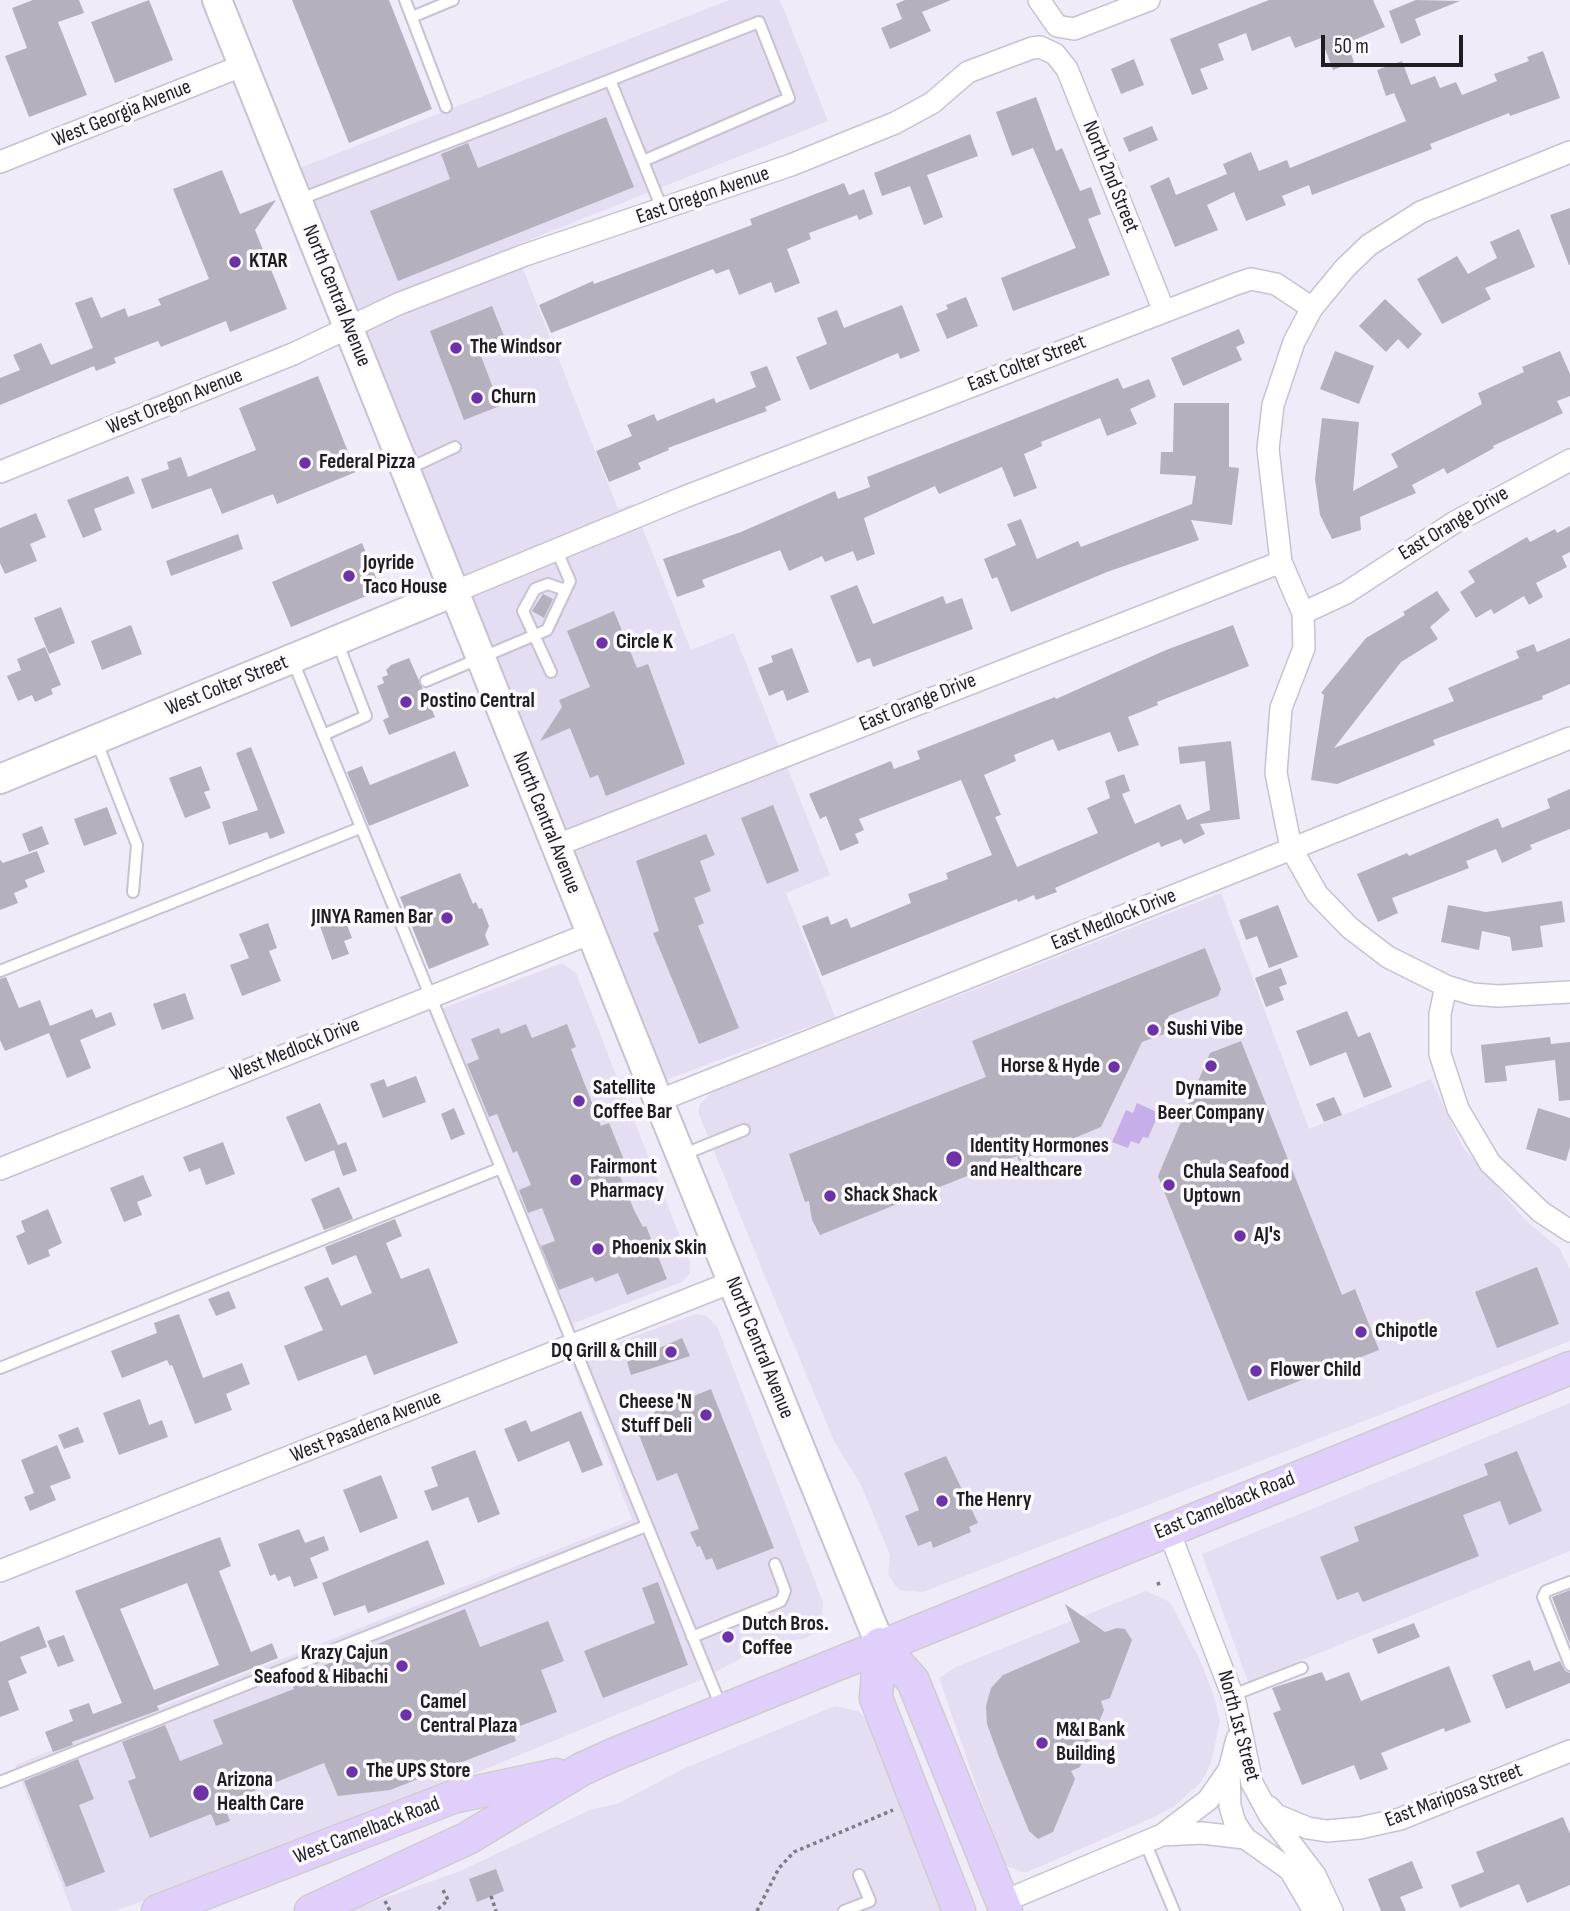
<!DOCTYPE html>
<style>
body{margin:0}
#map{position:relative;width:1570px;height:1911px;overflow:hidden;background:#f0ebf8;font-family:"Sofia Sans Condensed",sans-serif}
canvas{display:block}
.scale{position:absolute;left:1321px;top:35px;width:142px;height:32px;box-sizing:border-box;border:4px solid #1e1d21;border-top:0;padding-left:9px;font-size:21px;line-height:24px;white-space:nowrap;color:#1e1d21;-webkit-text-stroke:5px #fcfaff;paint-order:stroke}
</style>
<div id="map">
<canvas width="1570" height="1911"></canvas>
<div class="scale">50 m</div>
</div>
<script>
const ctx = document.querySelector('canvas').getContext('2d');
ctx.lineJoin = 'round';
function fill(path, color) {
  ctx.fillStyle = color;
  ctx.fill(path, 'evenodd');
}
function poly(rows) {
  const path = new Path2D();
  for (const r of rows) {
    path.moveTo(r[0], r[1]);
    for (let i = 2; i < r.length; i += 2) path.lineTo(r[i], r[i + 1]);
  }
  return path;
}
function strokePath(path, color, width, dash) {
  ctx.strokeStyle = color;
  ctx.lineWidth = width;
  ctx.lineCap = dash ? 'butt' : 'round';
  ctx.setLineDash(dash || []);
  ctx.stroke(path);
}
function write(font, color, halo, rows, align = 'center') {
  ctx.font = font + ' "Sofia Sans Condensed",sans-serif';
  ctx.lineWidth = 7;
  ctx.setLineDash([]);
  ctx.textBaseline = 'middle';
  ctx.strokeStyle = halo;
  ctx.fillStyle = color;
  for (const [text, x, y, turn = 0] of rows) {
    ctx.save();
    ctx.translate(x, y);
    ctx.rotate((+turn || 0) * Math.PI / 180);
    ctx.textAlign = isNaN(turn) ? turn : align;
    if (halo) ctx.strokeText(text, 0, 0);
    ctx.fillText(text, 0, 0);
    ctx.restore();
  }
}
const built = poly([
 [729,0,780,0,828,121,514,246,618,509,633,504,691,650,734,633,830,875,786,893,835,1017,652,1085,287,173],
 [1221,893,1309,1129,1431,1079,1462,1146,1526,1221,1560,1249,1570,1269,1570,1341,923,1592,899,1590,888,1575,890,1555,861,1485,834,1441,762,1269,698,1112,700,1104,712,1092],
 [562,963,576,973,690,1262,690,1273,682,1282,566,1326,436,1011],
 [695,1314,705,1315,717,1326,823,1602,821,1625,815,1633,804,1639,770,1642,703,1679,360,1821,115,1911,72,1911,15,1765,632,1520,571,1360],
 [1570,1403,1570,1551,1248,1682,1202,1554],
 [1146,1591,1170,1602,1199,1658,1213,1693,1220,1721,1211,1763,1202,1781,1175,1806,1154,1817,1025,1873,1004,1865,939,1678,956,1667],
 [835,1706,858,1711,865,1718,945,1911,348,1911,460,1871,592,1809,617,1804,685,1768]
]);
const green = poly([
 [1137,1103,1159,1113,1148,1138,1143,1137,1139,1144,1131,1141,1128,1148,1112,1142,1126,1110,1133,1113]
]);
const building = poly([
 [33,0,79,0,84,13,58,22,87,95,29,117,5,56,27,48,12,8],
 [149,0,173,60,115,83,91,22],
 [292,0,389,0,432,109,349,143],
 [905,0,951,0,922,12,931,31,890,49,881,28,902,19,896,4],
 [1269,0,1373,0,1385,27,1347,43,1354,62,1333,70,1321,38,1295,48,1290,36,1252,51,1246,33,1218,44,1224,60,1200,69,1208,89,1192,95,1170,39],
 [1416,0,1460,1,1415,19,1421,35,1401,44,1389,11],
 [1543,51,1560,98,1510,116,1509,113,1430,144,1432,149,1312,195,1309,185,1282,196,1286,205,1246,221,1234,192,1207,205,1218,230,1175,247,1150,186,1169,177,1176,195,1227,174,1223,164,1251,152,1259,171,1287,160,1290,168,1406,121,1394,93,1386,96,1377,70,1402,61,1411,85,1435,76,1440,88,1456,82,1462,95,1497,81,1494,74,1529,61,1527,57],
 [1134,59,1144,85,1121,94,1111,69],
 [1036,97,1056,151,1062,148,1080,191,1091,187,1101,214,1088,219,1110,275,1013,311,1001,278,1076,248,1033,148,1012,156,996,112],
 [606,117,634,187,398,281,370,211,450,179,441,154,468,143,478,168],
 [1152,126,1158,140,1129,152,1123,138],
 [970,134,978,156,927,175,943,217,924,225,910,186,882,196,874,173],
 [222,170,240,214,276,200,255,230,287,309,230,332,226,321,161,347,158,341,114,358,116,363,96,371,94,366,0,405,0,378,20,370,13,355,41,343,51,365,93,348,75,303,92,297,101,318,125,308,128,317,161,305,158,299,209,279,173,189],
 [844,183,849,195,864,189,873,214,859,220,857,215,809,233,811,239,787,249,800,283,775,293,771,282,739,295,729,269,716,274,713,269,551,333,539,305,593,281,594,284,752,225,750,219],
 [1570,208,1570,265,1569,265,1550,215],
 [1519,229,1535,267,1485,288,1491,299,1442,324,1417,279,1457,256,1468,274,1497,258,1490,242],
 [966,297,978,326,947,339,936,314,948,309,946,305],
 [1385,299,1422,334,1408,349,1398,339,1386,352,1359,326],
 [902,305,920,351,900,359,898,353,810,390,796,357,827,344,817,318,837,310,844,328],
 [492,306,506,341,479,351,500,406,464,420,430,331],
 [1239,329,1245,343,1236,347,1242,360,1183,386,1171,358],
 [1335,351,1374,366,1359,404,1320,389],
 [1560,351,1570,374,1570,396,1557,401,1563,413,1493,446,1494,448,1447,474,1444,468,1412,485,1416,493,1360,517,1361,530,1332,539,1320,515,1315,479,1322,418,1359,422,1353,491,1398,467,1391,454,1482,404,1478,393,1524,372,1522,367],
 [767,366,781,400,765,407,767,411,668,448,669,450,638,463,641,469,609,482,596,451,632,436,627,425,654,414,657,421,714,398,716,403,756,387,750,372],
 [318,376,356,472,277,504,273,494,222,514,211,488,152,509,141,479,169,469,167,462,181,457,188,477,256,450,239,408],
 [1118,378,1123,389,1149,379,1156,397,1130,409,1137,424,1107,436,1100,418,1041,442,1042,446,1024,454,1037,488,1014,497,1002,467,939,494,935,486,864,518,875,554,857,561,853,551,825,562,822,556,789,571,780,550,702,580,705,587,677,597,663,559,741,532,835,491,838,499,870,487,867,477],
 [1174,403,1229,403,1229,467,1239,468,1232,525,1191,520,1199,540,1107,572,1011,612,997,577,992,579,984,559,1016,545,1007,524,1021,519,1037,559,1078,541,1081,547,1192,504,1196,476,1160,474,1161,452,1173,452],
 [128,476,135,493,94,509,102,530,83,538,67,500],
 [36,513,46,537,30,544,37,561,5,574,0,563,0,528],
 [1570,526,1570,552,1562,556,1567,567,1536,583,1543,597,1529,605,1524,596,1494,614,1491,609,1476,618,1460,592,1475,582,1468,571,1527,537,1530,542,1555,529,1557,533],
 [238,534,243,549,171,576,166,561],
 [362,543,381,590,291,627,272,582],
 [857,585,873,624,943,596,946,604,962,598,973,629,873,667,870,658,857,663,830,596],
 [1437,591,1450,610,1430,627,1438,639,1401,662,1334,748,1454,701,1448,688,1519,658,1516,651,1534,644,1537,652,1570,638,1570,684,1542,696,1543,699,1433,740,1435,745,1337,784,1311,780,1324,695,1321,693,1366,638,1405,615,1403,612],
 [543,594,553,599,544,618,532,611],
 [61,607,75,643,49,654,34,618],
 [614,611,637,668,648,664,685,764,606,796,598,775,590,778,570,728,540,741,562,707,559,700,590,687,567,631],
 [131,625,142,654,102,670,91,641],
 [1233,625,1249,666,1157,702,1158,705,1128,717,1139,745,1118,752,1110,732,1058,751,1053,739,1014,755,1016,761,984,775,1001,815,995,817,1017,867,1098,833,1087,808,1110,798,1105,781,1124,774,1130,791,1122,794,1135,824,1180,804,1187,820,1210,810,1205,761,1180,764,1178,747,1231,741,1240,819,1200,824,1205,834,1184,844,1181,839,1161,847,1159,842,1055,888,1057,892,1036,900,1034,895,1018,902,1017,899,822,976,802,926,828,916,831,925,847,918,851,928,911,903,908,894,948,879,946,873,992,855,961,780,859,819,864,830,855,834,859,843,840,851,826,816,820,819,809,794,891,761,894,769,920,759,917,751,1055,697,1056,699,1166,650],
 [45,647,61,685,51,689,53,694,35,702,32,695,18,701,7,676,21,670,17,659],
 [792,648,809,692,787,701,783,690,769,696,758,668,773,662,771,656],
 [409,658,435,717,389,735,383,720,389,717,377,686,384,683,382,677,388,675,386,670,391,665],
 [251,747,285,833,270,839,267,832,229,845,222,822,258,810,236,753],
 [455,751,469,786,369,826,347,772,362,766,370,785],
 [201,766,210,790,204,792,211,808,185,818,169,778],
 [1570,789,1570,829,1530,845,1532,849,1502,863,1496,849,1466,861,1469,868,1392,898,1398,913,1378,922,1357,874,1407,853,1409,856,1498,818,1502,828,1550,808,1547,799],
 [773,805,799,871,767,884,741,818],
 [107,807,117,834,84,846,74,819],
 [42,826,49,844,29,852,22,834],
 [706,834,715,855,700,861,711,891,694,898,704,923,698,926,739,1028,699,1044,653,933,659,931,636,861],
 [37,851,45,872,25,880,28,887,14,893,18,903,0,910,0,860,3,863],
 [460,873,473,904,476,902,479,909,482,908,489,926,485,935,489,945,429,969,400,897],
 [1562,901,1565,922,1540,926,1543,947,1512,951,1510,937,1482,931,1479,950,1441,942,1448,905,1486,912],
 [1278,905,1298,957,1269,968,1257,936,1246,940,1239,920],
 [344,917,352,938,344,941,349,954,332,960,320,926],
 [268,923,277,948,269,951,281,981,242,996,230,965,249,958,239,934],
 [1205,948,1221,989,1218,996,1168,1016,1171,1025,1167,1033,1142,1042,1101,1127,1019,1161,1017,1156,820,1235,812,1220,809,1201,805,1202,789,1154,986,1077,972,1041],
 [1281,968,1287,984,1279,987,1284,1000,1266,1007,1255,978],
 [6,977,19,1008,40,1000,50,1026,92,1009,96,1018,111,1012,116,1025,80,1040,91,1068,67,1078,49,1033,5,1051,0,1040,0,979],
 [185,993,194,1019,162,1030,153,1004],
 [1347,1011,1358,1037,1370,1032,1392,1087,1364,1098,1346,1052,1310,1066,1296,1031],
 [526,1024,532,1038,567,1024,576,1047,571,1049,601,1126,609,1123,629,1172,620,1176,634,1210,643,1227,646,1226,667,1279,627,1295,618,1273,595,1282,593,1277,559,1290,541,1246,555,1241,542,1208,528,1213,519,1190,531,1185,517,1151,513,1153,497,1114,489,1117,467,1064,479,1059,471,1039,499,1028,501,1034],
 [1550,1037,1551,1044,1570,1042,1570,1100,1559,1101,1555,1060,1505,1066,1507,1081,1485,1083,1481,1045],
 [1241,1041,1342,1295,1355,1289,1379,1350,1248,1401,1158,1176,1210,1053],
 [416,1076,426,1102,383,1118,370,1084,384,1079,387,1087],
 [1334,1097,1342,1115,1324,1122,1316,1104],
 [320,1103,338,1145,346,1142,357,1171,343,1176,334,1150,305,1162,286,1117],
 [454,1108,465,1134,451,1140,441,1114],
 [1538,1108,1570,1118,1570,1147,1566,1161,1526,1149],
 [223,1142,235,1174,206,1185,200,1168,189,1172,183,1157],
 [143,1175,152,1196,137,1202,142,1215,124,1222,110,1188],
 [339,1187,353,1219,324,1230,311,1199],
 [48,1209,62,1243,48,1250,50,1256,28,1265,16,1236,25,1232,21,1221],
 [395,1219,402,1236,386,1243,401,1279,429,1268,458,1343,374,1375,366,1355,298,1381,284,1346,323,1330,304,1287,328,1277,341,1306,372,1293,356,1255,332,1265,325,1247],
 [1537,1267,1559,1324,1497,1348,1475,1292],
 [229,1291,236,1308,216,1316,208,1299],
 [179,1314,203,1378,242,1363,250,1384,226,1394,232,1410,195,1424,172,1365,170,1366,167,1360,122,1378,111,1351,157,1333,154,1323],
 [682,1338,690,1356,631,1375,627,1362],
 [711,1389,774,1548,717,1570,712,1558,706,1560,700,1546,697,1547,690,1532,699,1529,677,1473,657,1481,639,1435,660,1427,654,1412],
 [140,1399,149,1425,162,1420,168,1437,119,1455,103,1413],
 [581,1411,603,1465,582,1473,569,1441,518,1462,504,1429,526,1420,531,1432],
 [78,1427,84,1442,64,1449,58,1435],
 [57,1445,71,1478,50,1486,56,1500,30,1511,24,1497,34,1493,21,1460],
 [475,1450,500,1514,478,1523,468,1497,432,1511,424,1491,438,1486,431,1467],
 [1517,1451,1542,1511,1509,1525,1500,1501,1463,1515,1479,1556,1363,1602,1358,1592,1337,1600,1320,1557,1359,1541,1354,1527,1488,1475,1484,1464],
 [946,1456,978,1523,969,1527,971,1532,933,1548,931,1541,918,1546,905,1516,919,1510,904,1473],
 [381,1475,398,1518,360,1533,343,1490],
 [299,1529,305,1543,324,1536,329,1550,310,1558,318,1578,294,1587,290,1576,278,1581,275,1574,270,1576,258,1544],
 [220,1537,231,1566,219,1571,251,1652,272,1643,278,1658,157,1706,159,1710,72,1742,73,1745,53,1752,45,1732,73,1721,69,1710,89,1703,93,1714,122,1703,75,1591],
 [187,1583,219,1665,154,1690,120,1609],
 [428,1540,445,1584,368,1613,365,1605,334,1616,322,1583],
 [658,1582,688,1665,603,1698,584,1651,655,1623,642,1588],
 [1570,1590,1570,1644,1552,1597],
 [1065,1604,1105,1632,1117,1628,1125,1629,1132,1640,1110,1698,1101,1701,1104,1710,1080,1767,1071,1771,1075,1779,1053,1832,1038,1839,1029,1831,999,1757,987,1724,986,1706,991,1688,1003,1675,1080,1642],
 [465,1609,480,1647,548,1621,564,1661,541,1670,557,1712,512,1729,516,1741,390,1790,338,1796,324,1763,231,1800,233,1805,225,1808,230,1821,216,1826,211,1814,150,1838,128,1781,136,1778,122,1742,165,1725,180,1761,223,1744,213,1720,294,1689,290,1679],
 [1414,1623,1420,1637,1378,1654,1372,1639],
 [39,1626,47,1647,20,1657,27,1673,8,1681,19,1710,0,1717,0,1642],
 [64,1635,74,1661,58,1667,47,1641],
 [1530,1660,1534,1671,1560,1661,1565,1671,1570,1673,1570,1683,1506,1709,1492,1675],
 [1449,1666,1471,1722,1445,1732,1444,1728,1381,1753,1388,1769,1360,1780,1354,1765,1302,1785,1273,1713,1281,1710,1272,1688,1322,1672,1326,1681,1349,1672,1361,1701],
 [78,1759,94,1799,79,1805,105,1872,66,1887,24,1781],
 [1563,1817,1570,1834,1570,1885,1527,1903,1519,1884,1460,1908,1451,1885,1484,1872,1476,1852],
 [1412,1861,1423,1888,1400,1897,1406,1911,1381,1911,1368,1879],
 [496,1869,504,1891,477,1902,469,1879]
]);
const path = poly([
 [1158,1582,1159,1586],
 [491,1896,496,1911],
 [385,1901,390,1911],
 [438,1909,448,1900,442,1888],
 [757,1911,779,1868,794,1852,893,1810]
]);
const lane = poly([
 [405,0,446,107],
 [412,17,453,0],
 [610,80,759,22,789,98,643,161],
 [298,200,610,80,663,211],
 [408,469,455,447],
 [292,659,501,1168],
 [551,672,523,611,535,589,548,584,565,590],
 [426,681,547,630,570,581,556,549],
 [323,735,366,716,337,641],
 [96,740,137,845,133,892],
 [0,971,360,828],
 [682,1155,744,1130],
 [0,1368,501,1168,722,1709],
 [1570,1582,1546,1591,1543,1597,1570,1665],
 [692,1637,781,1601,785,1591,775,1564],
 [1233,1695,1302,1668],
 [0,1782,646,1526],
 [1145,1842,1174,1911],
 [844,1911,870,1901,859,1875]
]);
const street = poly([
 [1039,0,1057,26,1074,29,1149,0],
 [1570,152,1421,212,1369,245,1345,268,1312,308,1294,342,1273,405,1268,449,1281,562,1303,613,1304,648,1281,708,1276,773,1291,848,1317,894,1350,928,1388,957,1446,986,1440,1014,1440,1054,1458,1109,1490,1163,1541,1212,1570,1231],
 [0,162,244,65],
 [0,472,293,354,398,304,525,255,791,165,895,123,932,103,968,72,1032,48,1040,47,1055,54,1067,69,1164,311],
 [454,592,682,498,1236,284,1251,279,1276,284,1312,308],
 [1303,613,1346,593,1455,522,1570,460],
 [555,846,1281,562],
 [1446,986,1472,994,1498,996,1570,992],
 [658,1101,1570,738],
 [0,1169,591,933],
 [1168,1529,1235,1702,1252,1783,1270,1816,1315,1875,1332,1911],
 [0,1571,732,1282],
 [1229,1770,1230,1806,1235,1823,1245,1838],
 [1269,1807,1276,1815,1308,1828,1327,1831,1360,1828,1400,1819,1570,1751],
 [1162,1835,1202,1833,1245,1838,1290,1870,1314,1911],
 [1002,1902,1162,1835,1208,1800,1229,1770,1237,1739]
]);
const secondary = poly([
 [217,0,652,1085,880,1644],
 [0,779,454,592]
]);
const primary = poly([
 [880,1644,913,1681,1006,1911],
 [880,1644,876,1698,959,1911],
 [158,1911,453,1797,556,1775],
 [311,1911,468,1838,582,1769,615,1754,1570,1368]
]);
const markers = [
 [235,262,7,"#6d32a8"],
 [456,348,7,"#6d32a8"],
 [477,398,7,"#6d32a8"],
 [305,463,7,"#6d32a8"],
 [349,576,7,"#6d32a8"],
 [602,643,7,"#6d32a8"],
 [406,702,7,"#6d32a8"],
 [447,918,7,"#6d32a8"],
 [1153,1030,7,"#6d32a8"],
 [1211,1066,7,"#6d32a8"],
 [1114,1067,7,"#6d32a8"],
 [579,1101,7,"#6d32a8"],
 [954,1159,9,"#6d32a8"],
 [576,1180,7,"#6d32a8"],
 [1169,1185,7,"#6d32a8"],
 [830,1196,7,"#6d32a8"],
 [1240,1236,7,"#6d32a8"],
 [598,1249,7,"#6d32a8"],
 [1361,1332,7,"#6d32a8"],
 [671,1352,7,"#6d32a8"],
 [1256,1371,7,"#6d32a8"],
 [706,1415,7,"#6d32a8"],
 [942,1501,7,"#6d32a8"],
 [728,1637,7,"#6d32a8"],
 [402,1666,7,"#6d32a8"],
 [406,1715,7,"#6d32a8"],
 [1042,1743,7,"#6d32a8"],
 [352,1772,7,"#6d32a8"],
 [201,1793,9,"#6d32a8"]
];
const streetNames = [
 ["West Georgia Avenue",122,114,-22],
 ["North 2nd Street",1110,177,68],
 ["East Oregon Avenue",703,196,-19],
 ["North Central Avenue",336,296,68],
 ["East Colter Street",1027,364,-21],
 ["West Oregon Avenue",175,402,-22],
 ["East Orange Drive",1454,524,-31],
 ["West Colter Street",227,686,-22],
 ["East Orange Drive",918,703,-22],
 ["North Central Avenue",546,823,68],
 ["East Medlock Drive",1114,920,-22],
 ["West Medlock Drive",295,1050,-22],
 ["North Central Avenue",759,1348,68],
 ["West Pasadena Avenue",366,1427,-22],
 ["East Camelback Road",1225,1506,-22],
 ["North 1st Street",1238,1726,75],
 ["East Mariposa Street",1454,1796,-21],
 ["West Camelback Road",367,1831,-21]
];
const poiNames = [
 ["KTAR",249,262],
 ["The Windsor",470,348],
 ["Churn",491,398],
 ["Federal Pizza",319,463],
 ["Joyride",363,564],
 ["Taco House",363,588],
 ["Circle K",616,643],
 ["Postino Central",420,702],
 ["JINYA Ramen Bar",433,918,"right"],
 ["Sushi Vibe",1167,1030],
 ["Horse & Hyde",1100,1067,"right"],
 ["Satellite",593,1089],
 ["Coffee Bar",593,1113],
 ["Dynamite",1211,1090,"center"],
 ["Beer Company",1211,1114,"center"],
 ["Identity Hormones",970,1147],
 ["and Healthcare",970,1171],
 ["Fairmont",590,1168],
 ["Pharmacy",590,1192],
 ["Chula Seafood",1183,1173],
 ["Uptown",1183,1197],
 ["Shack Shack",844,1196],
 ["AJ's",1254,1236],
 ["Phoenix Skin",612,1249],
 ["Chipotle",1375,1332],
 ["DQ Grill & Chill",657,1352,"right"],
 ["Flower Child",1270,1371],
 ["Cheese 'N",692,1403,"right"],
 ["Stuff Deli",692,1427,"right"],
 ["The Henry",956,1501],
 ["Dutch Bros.",742,1625],
 ["Coffee",742,1649],
 ["Krazy Cajun",388,1654,"right"],
 ["Seafood & Hibachi",388,1678,"right"],
 ["Camel",420,1703],
 ["Central Plaza",420,1727],
 ["M&I Bank",1056,1731],
 ["Building",1056,1755],
 ["The UPS Store",366,1772],
 ["Arizona",217,1781],
 ["Health Care",217,1805]
];
fill(built, '#e5ddf1');
fill(green, '#c6afe8');
fill(building, '#b5b0bd');
strokePath(lane, '#c7c2cf', 14);
strokePath(street, '#c7c2cf', 24);
strokePath(secondary, '#c7c2cf', 32);
strokePath(primary, '#cecdce', 35);
strokePath(path, '#7e7b83', 3.5, [3.5, 3.5]);
strokePath(lane, '#fff', 10);
strokePath(street, '#fff', 21);
strokePath(secondary, '#fff', 28);
strokePath(primary, '#e1cffb', 32);
for (const [x, y, r, color] of markers) {
  const dot = new Path2D();
  dot.arc(x, y, r, 0, 2 * Math.PI);
  ctx.fillStyle = color;
  ctx.fill(dot);
  strokePath(dot, '#fcfaff', 2.5);
}
write('21px', '#1e1d21', '#fcfaff', streetNames);
write('bold 21px', '#1e1d21', '#fcfaff', poiNames, 'left');
</script>
